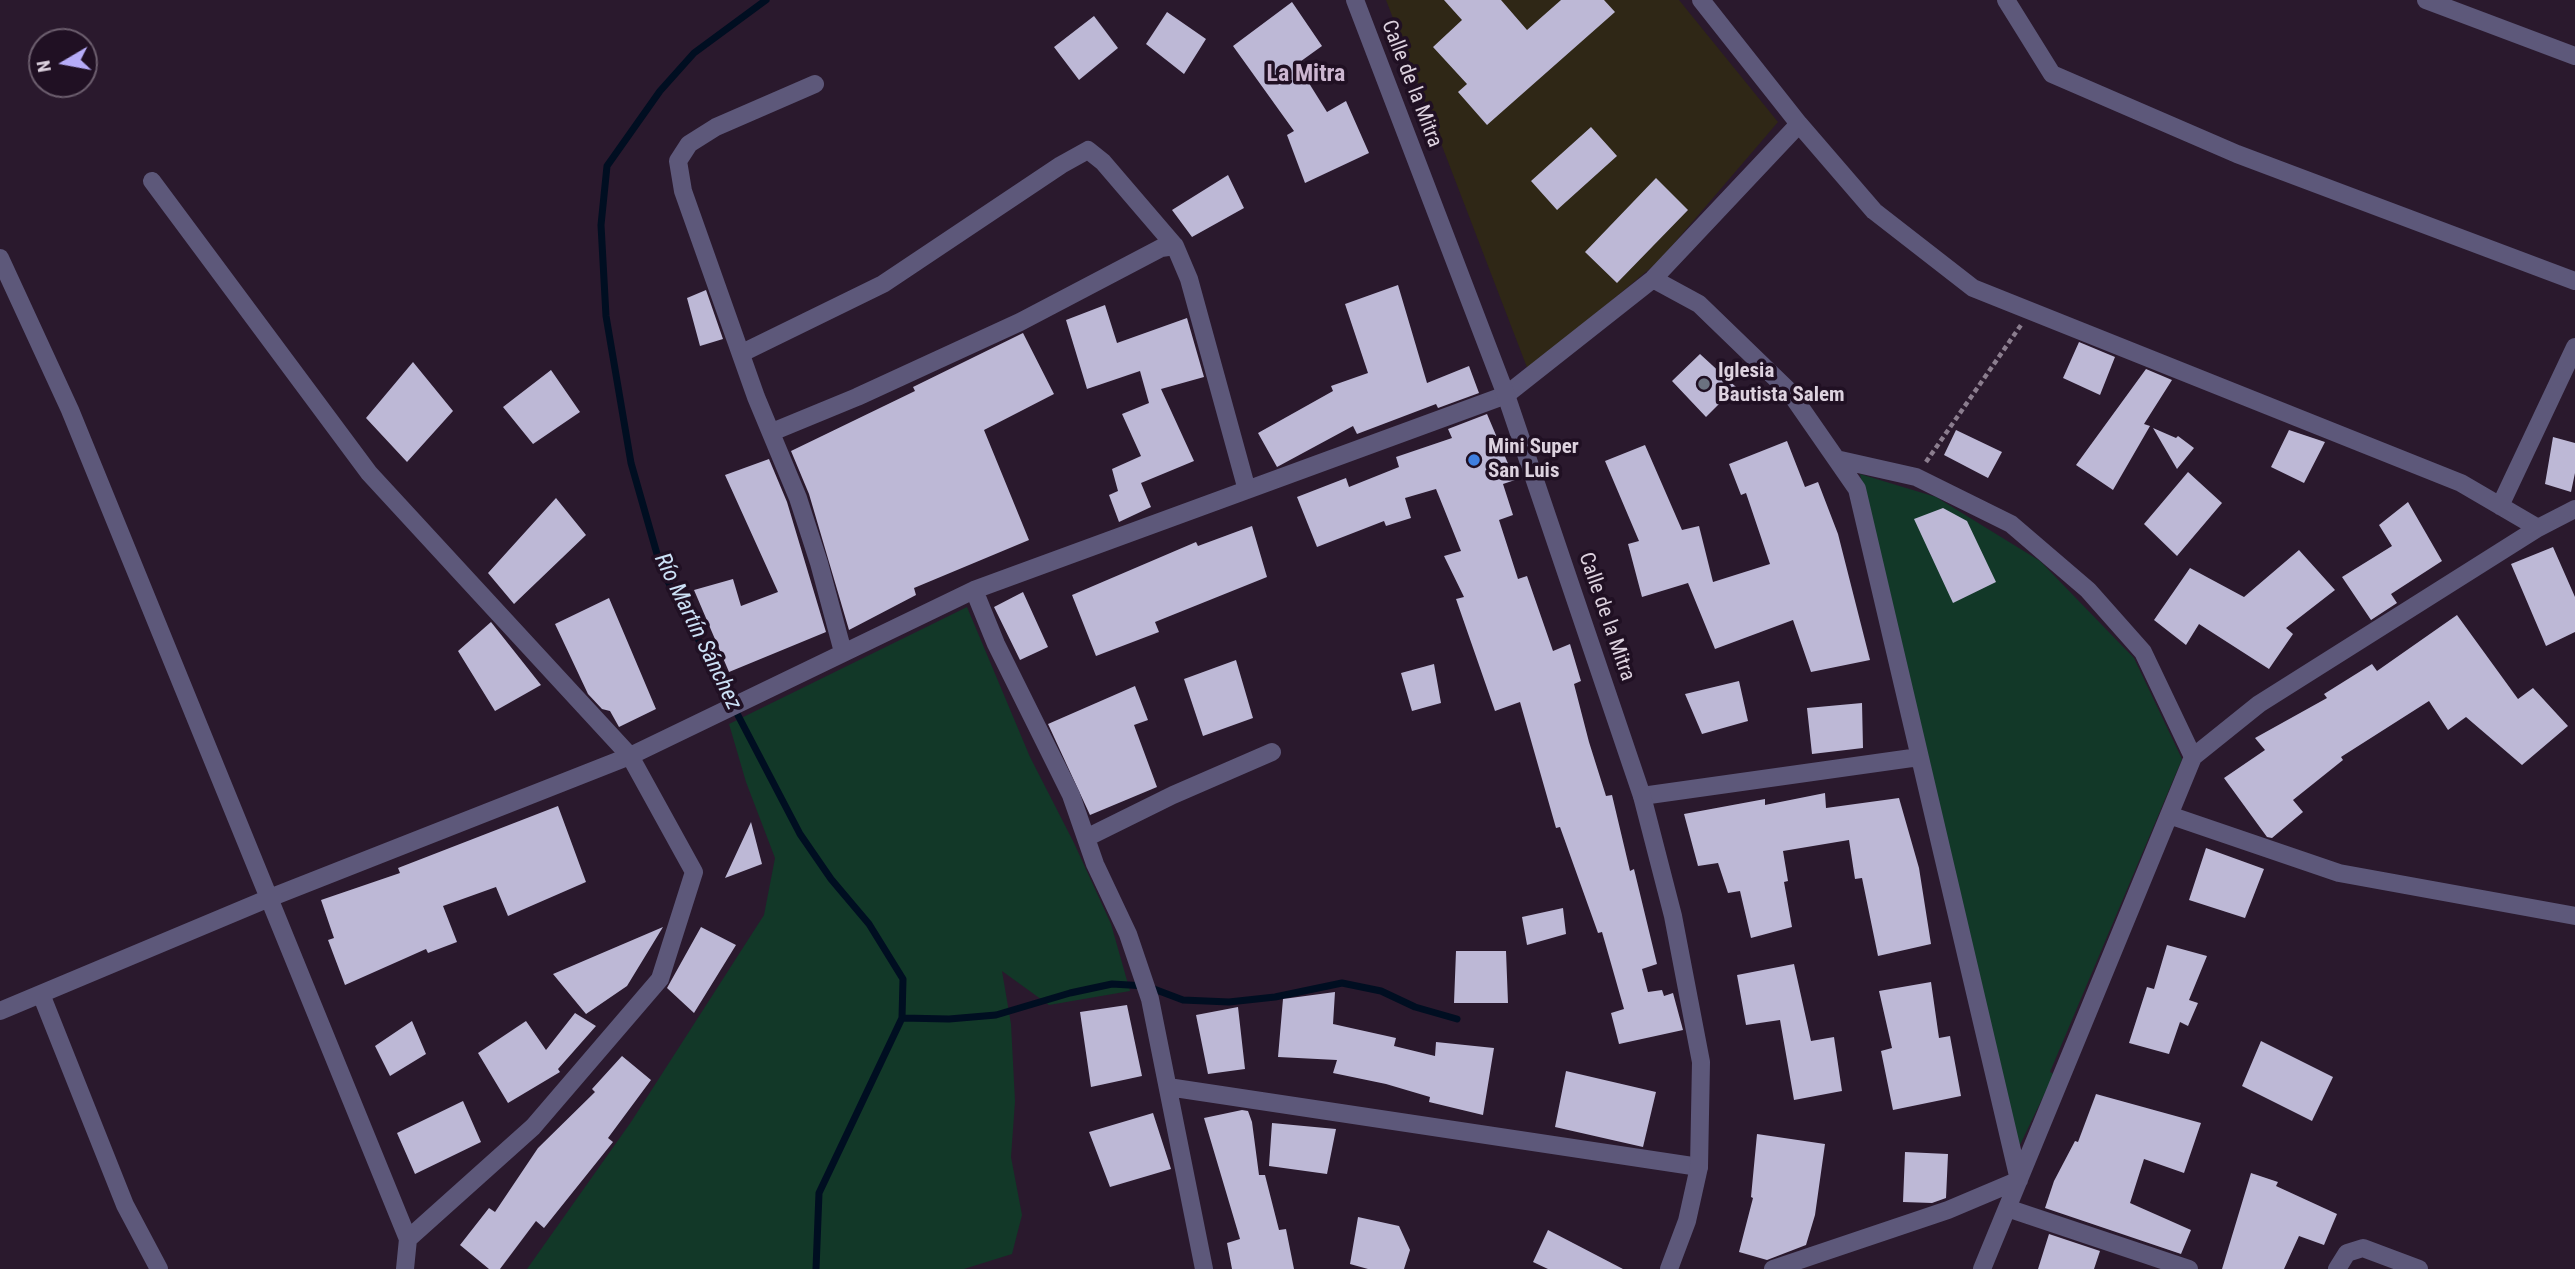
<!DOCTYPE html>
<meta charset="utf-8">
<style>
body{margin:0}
#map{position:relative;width:2575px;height:1269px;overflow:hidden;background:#2a192d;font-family:"Roboto Condensed",sans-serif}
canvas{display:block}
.north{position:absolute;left:28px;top:28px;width:70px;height:70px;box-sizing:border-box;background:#201023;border:2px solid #6c5e6e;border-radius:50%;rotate:260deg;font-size:19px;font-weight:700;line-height:28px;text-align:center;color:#ddd2df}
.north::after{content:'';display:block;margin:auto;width:24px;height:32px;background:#b6acf8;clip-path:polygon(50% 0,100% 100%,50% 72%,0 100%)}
</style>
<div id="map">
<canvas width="2575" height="1269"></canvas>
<div class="north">N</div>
</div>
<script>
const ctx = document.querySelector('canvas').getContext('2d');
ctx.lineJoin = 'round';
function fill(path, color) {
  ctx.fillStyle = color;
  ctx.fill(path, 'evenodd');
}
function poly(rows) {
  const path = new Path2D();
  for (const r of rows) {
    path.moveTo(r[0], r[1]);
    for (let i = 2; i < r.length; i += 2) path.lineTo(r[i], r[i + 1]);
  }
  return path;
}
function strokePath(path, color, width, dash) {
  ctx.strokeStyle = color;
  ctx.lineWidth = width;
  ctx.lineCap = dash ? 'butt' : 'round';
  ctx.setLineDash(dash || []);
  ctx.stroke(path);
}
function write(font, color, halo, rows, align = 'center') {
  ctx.font = font + ' "Roboto Condensed",sans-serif';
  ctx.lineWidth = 7;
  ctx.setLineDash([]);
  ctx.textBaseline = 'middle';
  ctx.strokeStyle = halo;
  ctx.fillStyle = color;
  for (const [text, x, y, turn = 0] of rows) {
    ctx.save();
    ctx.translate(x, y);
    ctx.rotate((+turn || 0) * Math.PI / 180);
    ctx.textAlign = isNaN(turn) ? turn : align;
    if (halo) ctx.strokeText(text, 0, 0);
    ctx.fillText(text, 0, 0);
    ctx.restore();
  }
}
const education = poly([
 [1386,0,1679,0,1778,122,1659,261,1528,370]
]);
const green = poly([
 [1860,474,1936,497,2040,561,2134,658,2182,759,2050,1072,2054,1074,2018,1149],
 [967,607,1030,757,1074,843,1111,924,1130,991,1049,1005,1002,971,1011,1024,1015,1101,1011,1157,1022,1215,1012,1254,964,1269,527,1269,631,1122,764,915,775,858,746,782,729,724]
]);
const stream = poly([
 [766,0,694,53,660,91,607,166,601,225,606,316,631,463,661,568,800,834,831,879,869,924,903,979,902,1018,819,1193,816,1269],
 [902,1018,949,1019,996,1015,1070,993,1112,984,1146,986,1183,1000,1229,1002,1275,997,1342,983,1381,991,1415,1007,1457,1019]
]);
const building = poly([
 [1444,0,1501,0,1527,30,1561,0,1604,0,1615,12,1487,125,1458,92,1467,84,1433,47,1462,20],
 [1292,2,1322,46,1297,64,1327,112,1346,101,1369,153,1305,183,1287,135,1294,131,1233,46],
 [1167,12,1206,39,1184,74,1146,44],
 [1094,16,1118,48,1079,80,1054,47],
 [1591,127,1617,156,1557,210,1531,181],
 [1228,175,1244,208,1192,237,1172,210],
 [1656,178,1688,210,1617,283,1585,252],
 [1398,285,1427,383,1469,366,1479,393,1438,408,1436,404,1357,434,1353,426,1277,467,1258,433,1333,391,1331,386,1368,373,1345,304],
 [706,290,723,339,700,346,687,298],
 [1105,305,1117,343,1187,318,1204,377,1161,389,1194,461,1141,483,1151,507,1119,522,1109,495,1118,491,1112,469,1141,456,1122,414,1149,403,1140,371,1087,389,1066,320],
 [1023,333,1054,394,984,430,1029,540,914,588,916,595,849,630,809,494,791,451,915,391,913,387],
 [2079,342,2115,357,2100,395,2063,378],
 [1700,354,1736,387,1706,417,1672,381],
 [413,362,453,411,407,462,366,418],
 [2146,369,2172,380,2144,424,2150,426,2113,490,2076,465],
 [551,370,580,412,533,444,503,407],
 [1487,414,1515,480,1503,484,1513,515,1499,520,1518,579,1527,576,1553,651,1570,644,1581,681,1574,684,1589,742,1606,796,1612,795,1630,871,1634,869,1657,964,1642,969,1648,992,1662,990,1664,996,1673,993,1683,1030,1619,1044,1611,1013,1624,1009,1602,932,1598,933,1560,827,1556,828,1520,702,1495,711,1456,599,1464,597,1444,556,1461,551,1436,489,1405,498,1411,518,1386,526,1384,521,1317,547,1297,497,1346,478,1349,487,1399,467,1396,457,1452,438,1448,429],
 [2153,428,2176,438,2178,436,2194,448,2177,469],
 [1956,430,2002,452,1988,478,1944,455],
 [2289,430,2325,442,2304,483,2271,467],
 [2553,437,2575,443,2575,473,2571,492,2545,484],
 [1787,441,1805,487,1818,482,1838,534,1870,660,1811,672,1793,620,1715,649,1688,583,1642,597,1628,544,1639,541,1605,461,1645,445,1682,530,1699,526,1713,582,1770,564,1746,493,1741,495,1729,464],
 [769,459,787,502,826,632,729,672,694,590,733,579,741,606,778,592,725,475],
 [2188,472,2222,503,2177,556,2144,524],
 [556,498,586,535,514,604,488,573],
 [2408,502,2442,561,2391,594,2397,603,2371,620,2342,577,2392,546,2379,525],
 [1943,508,1967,521,1996,582,1953,603,1914,519],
 [1252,526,1267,577,1155,622,1159,632,1096,656,1072,595,1196,542,1198,546],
 [2553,547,2575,597,2575,632,2546,646,2511,564],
 [2299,550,2335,590,2286,628,2293,634,2269,669,2199,624,2186,645,2154,620,2190,568,2244,597],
 [1023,592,1048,647,1020,660,994,607],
 [609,598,656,709,619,727,610,711,602,709,588,694,555,624],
 [2457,615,2518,699,2533,688,2568,726,2522,765,2466,717,2448,730,2429,701,2341,757,2343,760,2293,800,2303,812,2272,838,2267,837,2224,778,2265,750,2255,738,2327,698,2324,694,2372,664,2377,671],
 [491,622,541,685,495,711,458,651],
 [1236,660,1253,718,1203,736,1184,679],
 [1434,664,1441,703,1412,711,1401,673],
 [1739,681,1748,721,1702,734,1685,694],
 [1135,686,1148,720,1134,725,1157,787,1090,815,1048,724],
 [1862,703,1863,748,1812,754,1807,708],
 [1825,793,1826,808,1899,798,1919,868,1931,944,1878,956,1862,878,1855,879,1849,840,1783,851,1788,881,1784,882,1792,927,1751,938,1740,891,1728,893,1718,863,1698,866,1684,814,1765,799,1765,805],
 [558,806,586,882,508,916,496,887,443,906,457,942,428,953,426,949,345,985,328,940,334,938,321,900,400,873,398,868],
 [751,822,762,864,725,878],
 [2206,848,2264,869,2245,918,2189,900],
 [1563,908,1566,934,1527,945,1522,917],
 [663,927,627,986,586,1014,553,974],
 [701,927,736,945,694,1013,667,988],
 [2167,945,2207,956,2189,1000,2198,1003,2188,1026,2180,1022,2169,1054,2129,1043,2147,987,2154,989],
 [1456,951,1506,951,1508,1003,1454,1003],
 [1794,964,1811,1041,1834,1037,1842,1091,1794,1100,1780,1020,1746,1025,1737,975],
 [1931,982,1939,1038,1950,1036,1961,1096,1893,1110,1881,1051,1892,1048,1879,991],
 [1335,992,1333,1024,1396,1038,1394,1046,1435,1056,1436,1042,1494,1048,1483,1115,1429,1102,1430,1097,1386,1084,1333,1073,1337,1060,1278,1057,1283,999],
 [1127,1005,1142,1076,1091,1087,1080,1012],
 [1238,1007,1245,1069,1208,1074,1196,1015],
 [575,1013,596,1026,558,1069,560,1072,508,1103,478,1053,526,1021,546,1050],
 [412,1021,426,1054,390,1076,375,1046],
 [2261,1041,2333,1077,2312,1121,2242,1086],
 [622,1056,651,1080,608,1138,613,1142,544,1228,536,1221,500,1269,489,1269,460,1245,489,1208,495,1212,538,1148,595,1092,592,1089],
 [1566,1071,1656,1092,1643,1147,1555,1127],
 [2096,1094,2201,1123,2184,1173,2144,1159,2130,1203,2191,1230,2181,1254,2045,1208,2054,1181,2075,1141,2078,1142],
 [463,1101,481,1142,415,1174,397,1133],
 [1242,1110,1248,1111,1252,1122,1259,1175,1265,1175,1279,1230,1286,1229,1294,1269,1232,1269,1227,1243,1240,1239,1204,1118],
 [1153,1113,1171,1169,1110,1187,1089,1132],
 [1272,1123,1336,1129,1327,1174,1269,1166],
 [1757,1134,1825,1144,1815,1215,1806,1245,1767,1260,1739,1252,1753,1198,1751,1197],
 [1905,1152,1948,1154,1946,1198,1932,1203,1903,1202],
 [2251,1173,2278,1182,2276,1186,2337,1214,2324,1245,2299,1236,2284,1269,2222,1269],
 [1358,1217,1399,1226,1410,1250,1404,1269,1368,1269,1350,1264],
 [1548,1230,1623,1269,1548,1269,1533,1262],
 [2049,1234,2100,1251,2094,1269,2038,1269]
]);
const path = poly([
 [1926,462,2021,325]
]);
const minor = poly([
 [2006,0,2052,74,2237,154,2575,281],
 [2426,0,2575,56],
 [815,84,716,127,689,144,678,161,683,191,756,397,798,498,819,563,843,652],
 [1799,124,1874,211,1973,288,2461,483,2538,528],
 [152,181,369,473,630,756,694,872,660,979,533,1127,408,1239],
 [0,258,70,410,408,1239,405,1269],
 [1653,279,1699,304,1789,391,1857,489,2019,1180],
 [742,353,883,284,1061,165,1088,150,1103,162,1175,246],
 [772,432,857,397,1020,322,1161,248,1175,246,1189,279,1247,490],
 [1836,459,1916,477,2011,524,2088,590,2143,652,2193,757],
 [2500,506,2575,347],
 [974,590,996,644,1071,795,1095,864,1128,934,1150,999,1204,1269],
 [1642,796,1919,757],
 [2169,815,2339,873,2575,916],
 [1086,838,1173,795,1272,752],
 [41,994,125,1205,159,1269],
 [0,1011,267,899,630,756,974,590,1506,395,1653,279,1799,124,1701,0],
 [1168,1087,1699,1167],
 [2007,1208,2189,1269],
 [1773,1269,1948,1210,2019,1180],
 [1982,1269,2193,757,2259,704,2538,528,2575,509],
 [2337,1269,2347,1253,2363,1248,2419,1269]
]);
const tertiary = poly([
 [1355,0,1506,395,1642,796,1673,916,1701,1062,1699,1167,1687,1221,1669,1269]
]);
const markers = [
 [1704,384,7,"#6b7280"],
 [1474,460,7,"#3f7fe0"]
];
const streetNames = [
 ["Calle de la Mitra",1411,84,69],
 ["Calle de la Mitra",1606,617,71]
];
const poiNames = [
 ["Iglesia",1718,372],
 ["Bautista Salem",1718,396],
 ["Mini Super",1488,448],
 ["San Luis",1488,472]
];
const waterNames = [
 ["Río Martín Sánchez",697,632,64]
];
const quarterNames = [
 ["La Mitra",1306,75]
];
fill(education, '#2f2716');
fill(green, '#123828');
strokePath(stream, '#000e21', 7);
fill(building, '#bdb8d6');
strokePath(path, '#8b7d8e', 4.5, [5, 3.5]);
strokePath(minor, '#5d587a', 18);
strokePath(tertiary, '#5d587a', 18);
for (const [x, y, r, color] of markers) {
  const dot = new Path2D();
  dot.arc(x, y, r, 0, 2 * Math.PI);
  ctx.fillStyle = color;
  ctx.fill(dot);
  strokePath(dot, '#201023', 2.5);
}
write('21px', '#ddd2df', '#201023', streetNames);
write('bold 21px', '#ddd2df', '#201023', poiNames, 'left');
write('italic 23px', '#cce1f6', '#201023', waterNames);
write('bold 24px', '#ccb6d0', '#201023', quarterNames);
</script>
